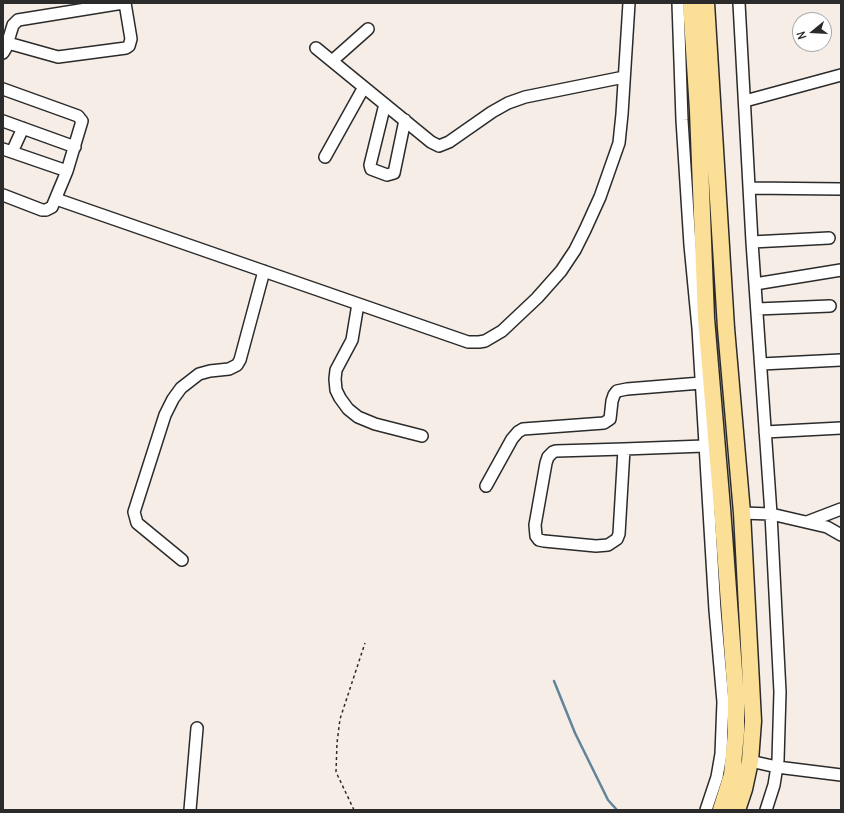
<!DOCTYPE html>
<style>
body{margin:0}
#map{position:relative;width:844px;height:813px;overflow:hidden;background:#f6eee6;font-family:Delius,sans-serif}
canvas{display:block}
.frame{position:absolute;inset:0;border:4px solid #2b2b2b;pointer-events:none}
.north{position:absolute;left:792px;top:12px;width:40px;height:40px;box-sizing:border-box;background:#fff;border:1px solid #aaa;border-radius:50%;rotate:252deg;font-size:11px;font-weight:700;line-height:16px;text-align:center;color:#2b2b2b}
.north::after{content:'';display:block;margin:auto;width:14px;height:18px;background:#2b2b2b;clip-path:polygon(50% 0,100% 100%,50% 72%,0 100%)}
</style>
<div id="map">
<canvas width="844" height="813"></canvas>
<div class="frame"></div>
<div class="north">N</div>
</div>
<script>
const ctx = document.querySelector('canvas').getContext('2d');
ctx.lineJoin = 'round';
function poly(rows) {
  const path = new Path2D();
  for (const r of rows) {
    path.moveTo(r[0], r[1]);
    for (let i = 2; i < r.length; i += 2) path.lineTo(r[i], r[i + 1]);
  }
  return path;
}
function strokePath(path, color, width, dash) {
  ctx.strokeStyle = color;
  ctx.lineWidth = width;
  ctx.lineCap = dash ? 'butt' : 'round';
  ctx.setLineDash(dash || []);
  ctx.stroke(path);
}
const stream = poly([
 [554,681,575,733,608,800,617,810]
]);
const path = poly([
 [354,810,336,772,337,743,340,719,365,643]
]);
const minor = poly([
 [678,3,682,120,690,245,698,328,715,610,723,702,721,754,717,777,706,810],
 [739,3,752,242,771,514,780,692,778,760,774,785,766,810],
 [8,43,58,57,126,48,129,46,131,39,125,3],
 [316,48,431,142,439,146,449,142,492,112,508,103,525,97,624,77],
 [3,53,6,48,13,25,18,20,123,3],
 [332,61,368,29],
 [3,89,78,116,82,121,67,171,52,207,46,210,42,210,3,195],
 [745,101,841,75],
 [385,104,370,165,371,169,387,175,394,173,405,120],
 [3,121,75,147],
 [3,149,67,171],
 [12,152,23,128],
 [325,157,364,87],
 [749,188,841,189],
 [56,199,468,342,479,342,485,341,502,331,537,298,561,271,575,250,585,230,600,197,619,143,622,114,629,3],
 [752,242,829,238],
 [755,284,841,270],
 [358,304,352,340,336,370,335,379,336,390,340,398,348,409,358,417,375,424,422,436],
 [757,309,830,306],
 [761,364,841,360],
 [765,432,841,428],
 [624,449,619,534,617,539,608,545,596,546,544,541,539,540,536,536,535,525,546,463,548,457,553,452,556,451,624,449,704,446],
 [486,486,512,439,518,432,523,429,604,423,610,419,612,401,614,395,617,391,627,389,701,383],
 [742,513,771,514,827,527,841,535],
 [807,522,841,509],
 [182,560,137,523,134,512,165,415,173,399,181,388,199,374,210,371,229,369,237,365,240,360,264,271],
 [750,761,777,767,841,775],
 [190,810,197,728]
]);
const highway = poly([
 [691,3,698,111,706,318,722,508,736,698,736,732,732,775,721,810],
 [706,3,726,328,742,513,753,721,750,761,744,789,737,810]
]);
strokePath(stream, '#62849b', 2.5);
strokePath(minor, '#2b2b2b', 14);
strokePath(highway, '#2b2b2b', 19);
strokePath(path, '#2b2b2b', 1.5, [3, 3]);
strokePath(minor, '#fff', 11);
strokePath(highway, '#fbdf96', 16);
</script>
